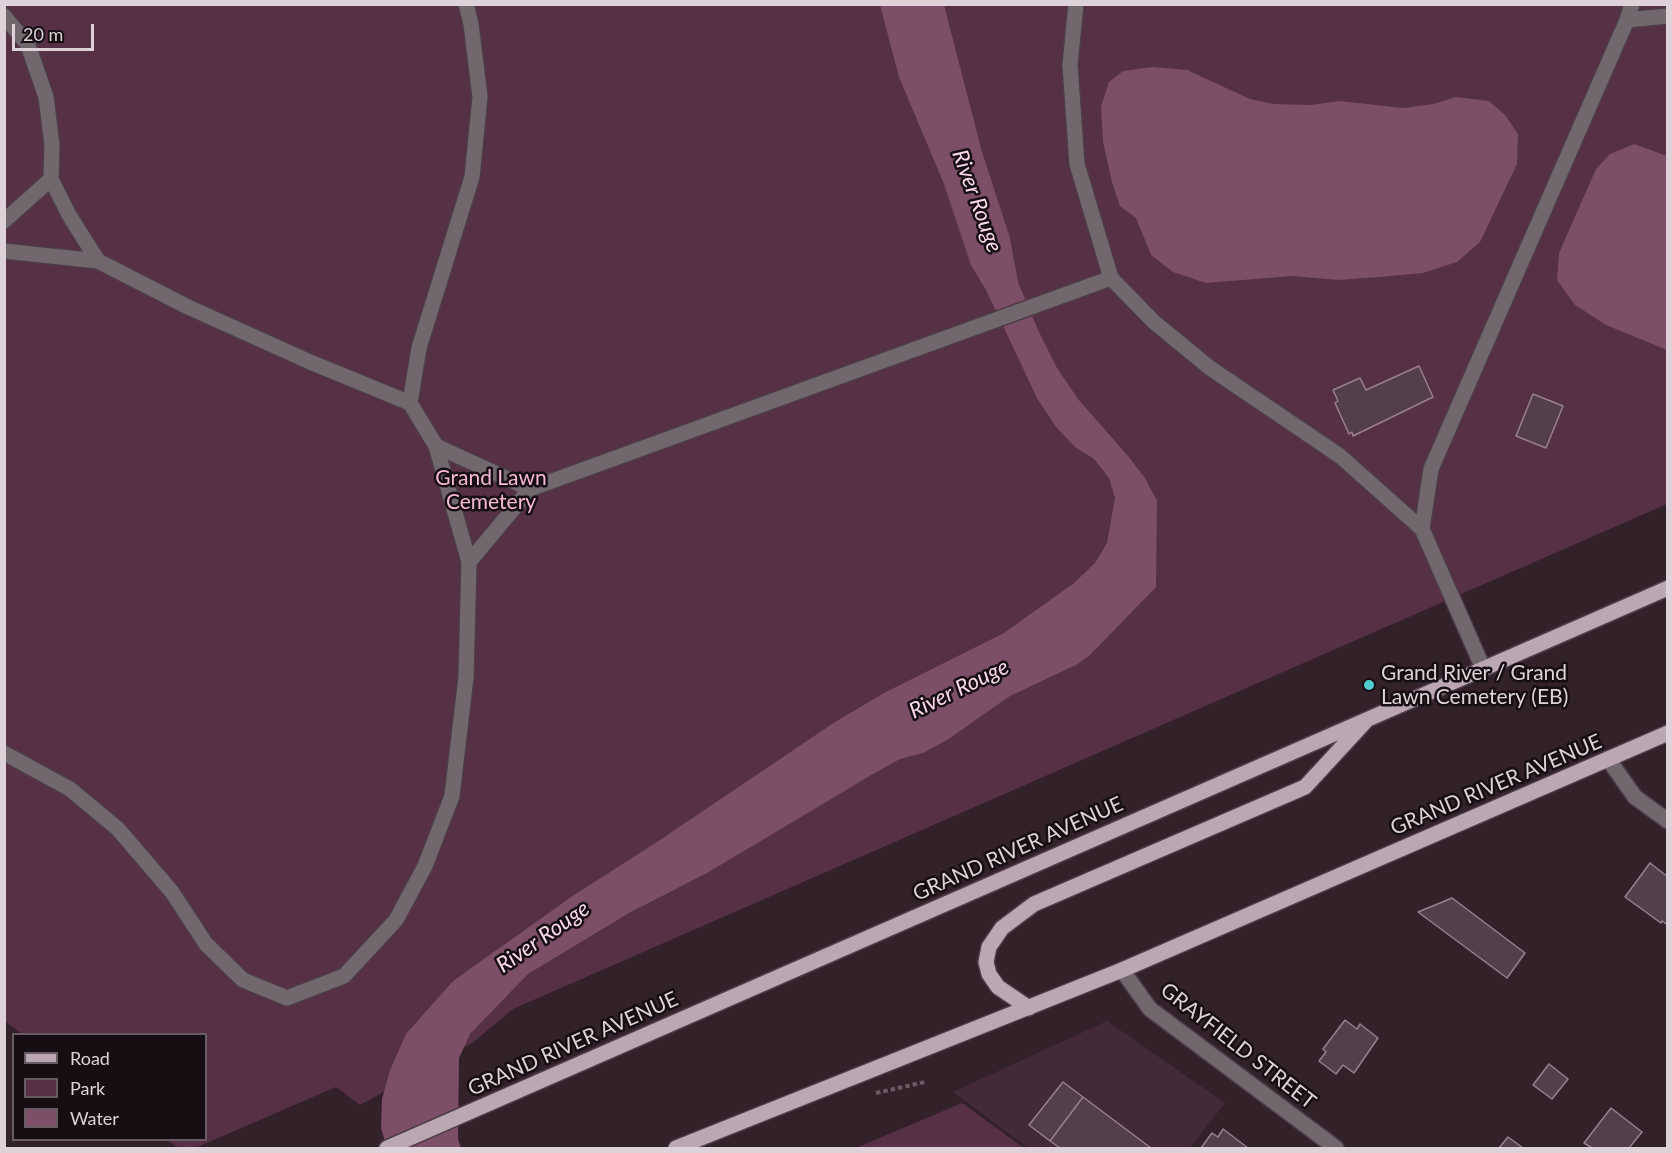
<!DOCTYPE html>
<style>
body{margin:0}
#map{position:relative;width:1672px;height:1153px;overflow:hidden;background:#33212a;font-family:Lato,sans-serif}
canvas{display:block}
.frame{position:absolute;inset:0;border:6px solid #ded2d8;pointer-events:none}
.legend{position:absolute;left:12px;top:1033px;width:195px;height:108px;box-sizing:border-box;background:#160e12;border:2px solid #665c61;margin:0;padding:8px 10px;list-style:none;font-size:18px;color:#ded2d8}
.legend li{display:flex;align-items:center;gap:12px;height:30px}
.legend b{width:30px;border:2px solid #665c61}
.scale{position:absolute;left:12px;top:24px;width:82px;height:27px;box-sizing:border-box;border:3px solid #ded2d8;border-top:0;padding-left:8px;font-size:18px;line-height:21px;white-space:nowrap;color:#ded2d8;-webkit-text-stroke:4px #160e12;paint-order:stroke}
</style>
<div id="map">
<canvas width="1672" height="1153"></canvas>
<div class="frame"></div>
<ul class="legend">
<li><b style="height:8px;background:#bba7b1"></b>Road</li>
<li><b style="height:16px;background:#563044"></b>Park</li>
<li><b style="height:16px;background:#7d4e67"></b>Water</li>
</ul>
<div class="scale">20 m</div>
</div>
<script>
const ctx = document.querySelector('canvas').getContext('2d');
ctx.lineJoin = 'round';
function fill(path, color) {
  ctx.fillStyle = color;
  ctx.fill(path, 'evenodd');
}
function poly(rows) {
  const path = new Path2D();
  for (const r of rows) {
    path.moveTo(r[0], r[1]);
    for (let i = 2; i < r.length; i += 2) path.lineTo(r[i], r[i + 1]);
  }
  return path;
}
function strokePath(path, color, width, dash) {
  ctx.strokeStyle = color;
  ctx.lineWidth = width;
  ctx.lineCap = dash ? 'butt' : 'round';
  ctx.setLineDash(dash || []);
  ctx.stroke(path);
}
function write(font, color, halo, rows, align = 'center') {
  ctx.font = font + ' Lato,sans-serif';
  ctx.lineWidth = 5;
  ctx.setLineDash([]);
  ctx.textBaseline = 'middle';
  ctx.strokeStyle = halo;
  ctx.fillStyle = color;
  for (const [text, x, y, turn = 0] of rows) {
    ctx.save();
    ctx.translate(x, y);
    ctx.rotate((+turn || 0) * Math.PI / 180);
    ctx.textAlign = isNaN(turn) ? turn : align;
    if (halo) ctx.strokeText(text, 0, 0);
    ctx.fillText(text, 0, 0);
    ctx.restore();
  }
}
const built = poly([
 [1107,1021,1225,1103,1190,1148,1028,1148,953,1092]
]);
const green = poly([
 [5,5,1667,5,1667,504,513,1009,472,1043,360,1105,336,1087,195,1148,179,1148,167,1140,206,1140,206,1034,22,1034,5,1021],
 [962,1103,1024,1148,856,1148]
]);
const water = poly([
 [880,5,944,5,982,152,1010,238,1018,282,1038,330,1057,368,1078,399,1128,456,1145,478,1157,501,1156,587,1091,654,1078,664,1010,696,947,740,923,753,900,759,873,774,707,873,629,913,528,974,470,1034,459,1058,458,1139,461,1148,387,1148,381,1128,382,1099,390,1070,406,1034,453,981,574,895,657,842,835,722,884,693,1004,633,1074,583,1095,563,1107,543,1115,498,1109,478,1094,459,1075,447,1056,427,1037,398,987,292,971,265,944,184,899,77],
 [1153,67,1187,70,1250,99,1273,104,1311,105,1340,101,1403,108,1433,104,1456,97,1489,101,1505,115,1518,134,1517,164,1480,242,1457,262,1423,273,1380,277,1338,280,1292,276,1206,283,1173,272,1151,255,1136,218,1120,206,1112,182,1103,142,1101,106,1109,82,1123,71],
 [1634,144,1667,156,1667,350,1606,325,1575,305,1557,280,1559,253,1596,169,1610,154]
]);
const building = poly([
 [1419,366,1433,397,1353,436,1352,432,1349,434,1335,403,1338,401,1333,390,1360,378,1366,390,1419,366],
 [1533,394,1563,406,1546,448,1516,436,1533,394],
 [1650,863,1668,877,1668,925,1662,921,1661,923,1625,897,1650,863],
 [1452,898,1525,953,1507,978,1418,912,1452,898],
 [1345,1020,1357,1029,1360,1024,1378,1038,1354,1073,1343,1065,1336,1074,1319,1061,1326,1052,1323,1049,1345,1020],
 [1549,1064,1568,1079,1552,1099,1533,1085,1549,1064],
 [1063,1082,1083,1097,1050,1141,1029,1125,1063,1082],
 [1083,1097,1151,1148,1060,1148,1050,1141,1083,1097],
 [1611,1108,1642,1132,1629,1148,1592,1148,1584,1143,1611,1108],
 [1223,1129,1248,1148,1201,1148,1212,1133,1218,1137,1223,1129],
 [1508,1137,1523,1148,1499,1148,1508,1137]
]);
const path = poly([
 [876,1093,925,1082]
]);
const minor = poly([
 [466,4,471,24,480,97,472,177,419,348,410,403,436,446,530,489,1111,278],
 [1076,4,1070,65,1077,164,1111,278,1154,322,1210,368,1340,456,1422,529],
 [4,16,28,45,46,97,52,145,51,179,4,221],
 [1627,20,1668,16],
 [51,179,69,215,98,261,188,307,310,362,410,403],
 [4,251,98,261],
 [436,446,469,562],
 [1483,668,1422,529,1431,469,1627,20,1632,4],
 [4,753,70,789,118,829,172,892,206,944,243,980,287,998,344,976,396,920,425,866,452,796,466,677,469,562,530,489],
 [1608,759,1635,797,1668,821],
 [1122,970,1150,1009,1336,1148]
]);
const major = poly([
 [1029,1008,998,987,989,974,986,962,989,947,1002,928,1034,904,1305,787,1365,722],
 [387,1148,1668,588],
 [676,1148,1122,970,1668,733]
]);
const markers = [
 [1369,685,6,"#52cdcf"]
];
const parkNames = [
 ["Grand Lawn",491,478],
 ["Cemetery",491,502]
];
const poiNames = [
 ["Grand River / Grand",1381,673],
 ["Lawn Cemetery (EB)",1381,697]
];
const streetNames = [
 ["GRAND RIVER AVENUE",1496,785,-23],
 ["GRAND RIVER AVENUE",1018,849,-24],
 ["GRAND RIVER AVENUE",573,1044,-24],
 ["GRAYFIELD STREET",1238,1046,38]
];
const waterNames = [
 ["River Rouge",977,201,70],
 ["River Rouge",959,689,-26],
 ["River Rouge",543,937,-35]
];
fill(built, '#422a36');
fill(green, '#563044');
fill(water, '#7d4e67');
fill(building, '#533f49');
strokePath(building, '#98818c', 1.5);
strokePath(minor, '#4e3d46', 18);
strokePath(major, '#4e3d46', 18);
strokePath(path, '#6b5b63', 4, [4.5, 3]);
strokePath(minor, '#71676c', 15);
strokePath(major, '#bba7b1', 15);
for (const [x, y, r, color] of markers) {
  const dot = new Path2D();
  dot.arc(x, y, r, 0, 2 * Math.PI);
  ctx.fillStyle = color;
  ctx.fill(dot);
  strokePath(dot, '#160e12', 2);
}
write('21px', '#f7b9d8', '#160e12', parkNames);
write('21px', '#ded2d8', '#160e12', poiNames, 'left');
write('21px', '#ded2d8', '#160e12', streetNames);
write('italic 22px', '#fad9e9', '#160e12', waterNames);
</script>
